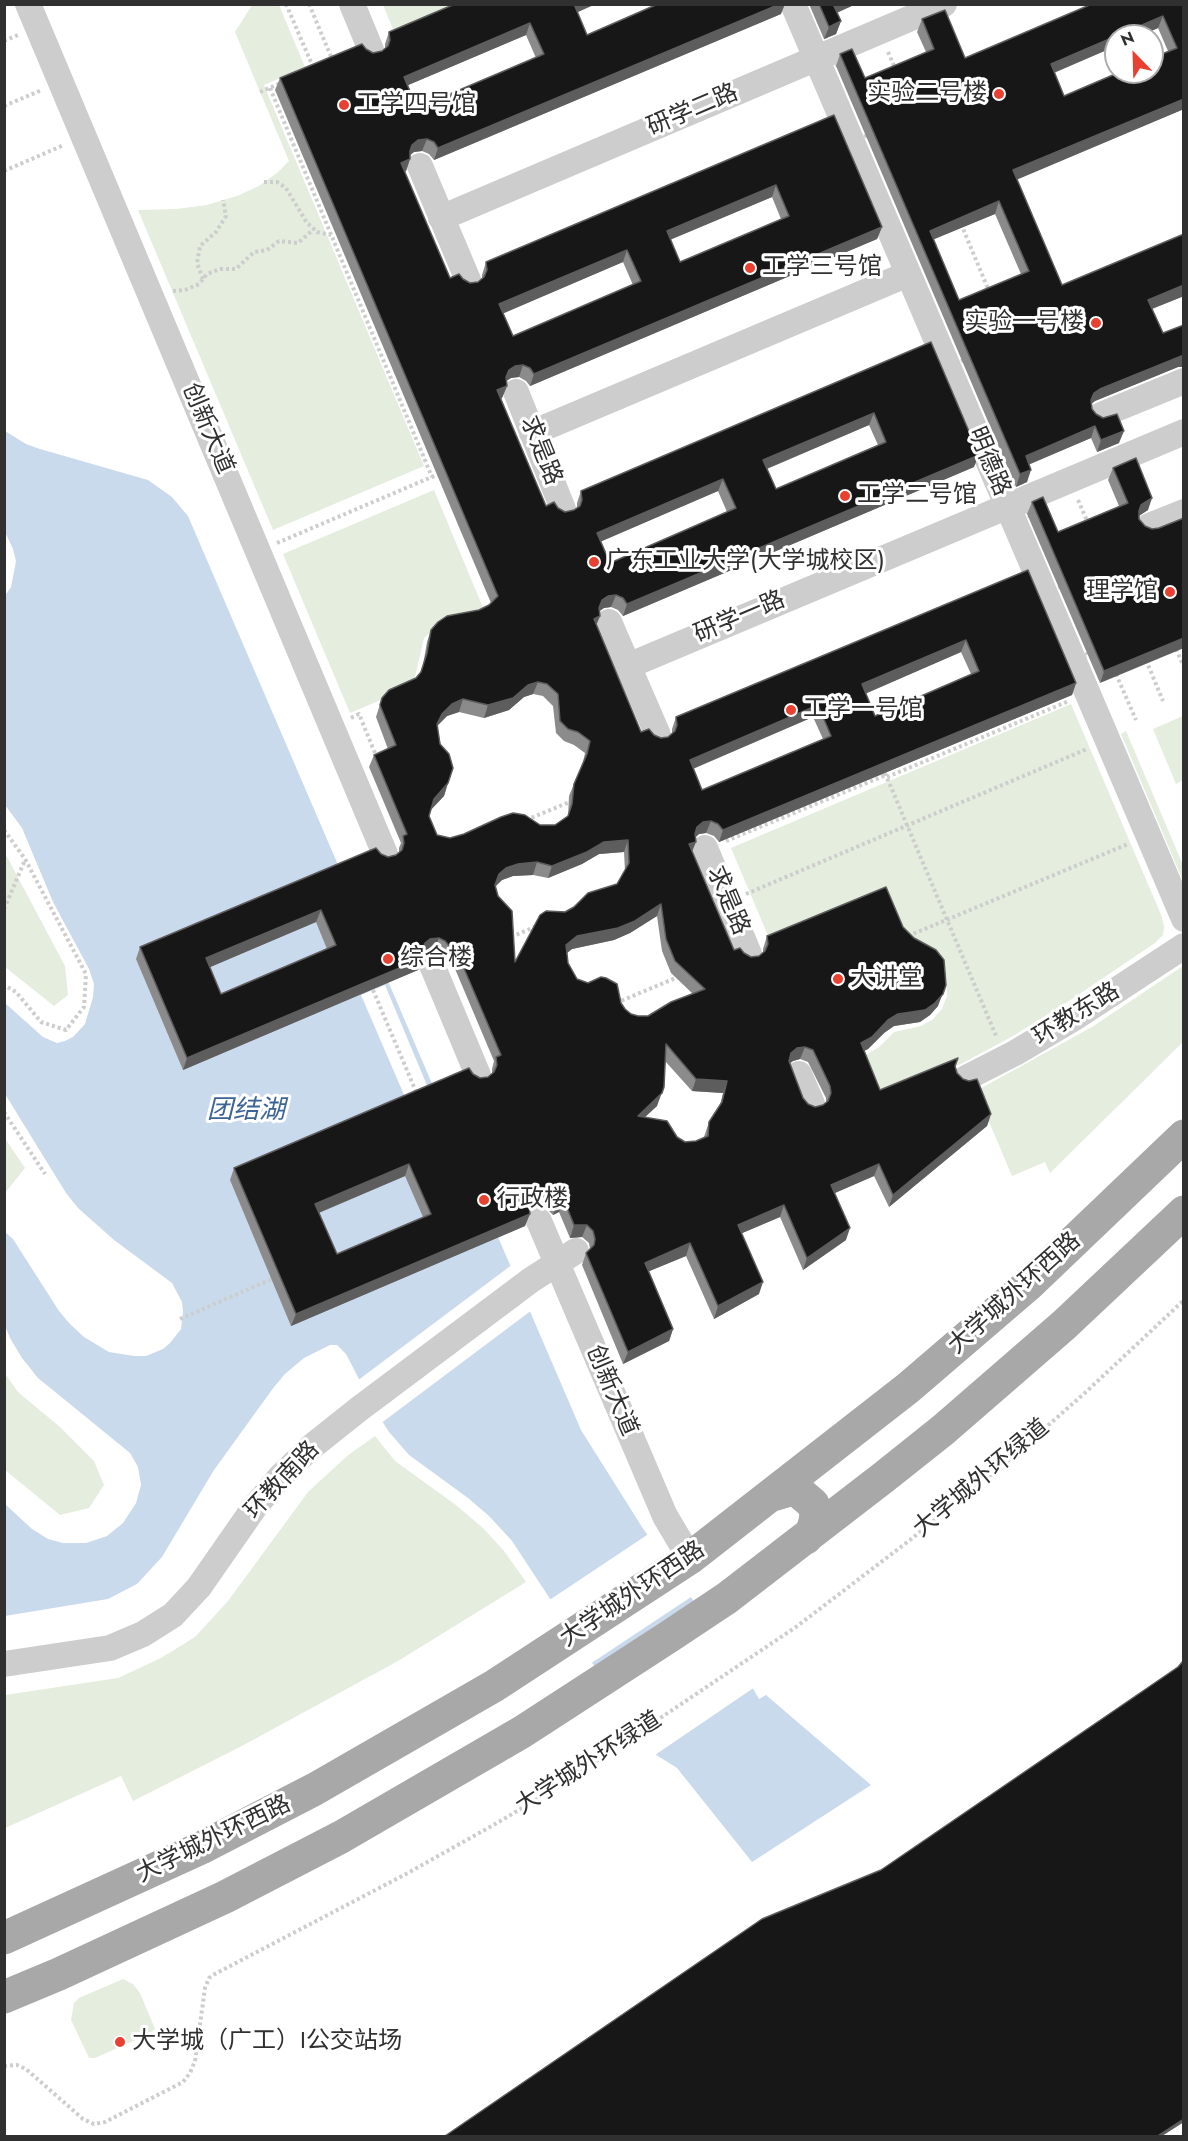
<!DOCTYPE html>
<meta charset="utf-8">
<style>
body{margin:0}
#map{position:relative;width:1188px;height:2141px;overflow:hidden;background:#fff;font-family:Jost,sans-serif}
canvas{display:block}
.frame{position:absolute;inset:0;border:6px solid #303030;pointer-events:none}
.north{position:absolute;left:1104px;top:24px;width:60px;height:60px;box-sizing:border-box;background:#fff;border:2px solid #acacac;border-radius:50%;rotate:337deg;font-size:16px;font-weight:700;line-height:24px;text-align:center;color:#303030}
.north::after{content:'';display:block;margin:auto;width:21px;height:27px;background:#e84031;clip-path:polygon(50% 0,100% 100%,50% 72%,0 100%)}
</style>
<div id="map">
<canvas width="1188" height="2141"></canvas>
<div class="frame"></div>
<div class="north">N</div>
</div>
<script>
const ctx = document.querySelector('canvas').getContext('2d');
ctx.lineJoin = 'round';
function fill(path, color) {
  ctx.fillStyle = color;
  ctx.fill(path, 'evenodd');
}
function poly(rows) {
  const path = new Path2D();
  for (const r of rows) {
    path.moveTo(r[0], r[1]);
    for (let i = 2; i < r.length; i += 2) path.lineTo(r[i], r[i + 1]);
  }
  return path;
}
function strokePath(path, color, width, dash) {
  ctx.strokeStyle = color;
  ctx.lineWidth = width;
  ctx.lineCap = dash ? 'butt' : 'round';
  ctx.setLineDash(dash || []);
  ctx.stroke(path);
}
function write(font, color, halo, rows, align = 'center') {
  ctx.font = font + ' Jost,"Noto Sans SC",sans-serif';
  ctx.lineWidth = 6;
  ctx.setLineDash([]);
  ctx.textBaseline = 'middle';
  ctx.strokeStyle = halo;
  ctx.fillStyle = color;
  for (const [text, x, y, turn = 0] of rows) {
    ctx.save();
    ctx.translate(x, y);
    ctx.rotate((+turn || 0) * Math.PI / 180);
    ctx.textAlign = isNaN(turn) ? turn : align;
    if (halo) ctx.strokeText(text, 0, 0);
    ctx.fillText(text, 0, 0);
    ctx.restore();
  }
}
const green = poly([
 [252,5,279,5,305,67,264,85,424,466,273,530,138,210,176,209,207,205,237,196,259,186,277,173,289,161,235,32],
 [383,5,465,5,395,34],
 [434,490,484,610,433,630,424,638,414,681,406,689,350,713,283,554],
 [1071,704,1162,917,1164,927,1163,935,1155,943,1072,999,1013,1036,963,1063,878,1099,861,1058,879,1047,894,1032,921,1026,932,1020,942,1009,947,996,946,975,942,968,769,938,731,848],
 [1183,716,1183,780,1176,784,1153,729],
 [1126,731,1183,865,1183,881,1121,734],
 [5,853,65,966,68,995,54,1006,5,967],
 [1183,966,1183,1042,1050,1173,1045,1162,1012,1176,976,1091,1092,1027],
 [4,1137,25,1168,5,1193,4,1193],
 [4,1372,18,1392,60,1427,94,1461,104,1485,89,1508,60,1515,5,1470],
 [375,1436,395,1461,456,1505,483,1528,504,1551,526,1582,398,1661,240,1747,133,1801,121,1776,5,1828,5,1695,118,1678,161,1658,195,1637,228,1601,308,1492,347,1456],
 [123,1979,133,1984,140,1993,155,2029,149,2034,95,2058,89,2058,71,2020,74,2003,79,1998]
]);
const water = poly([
 [5,431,26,444,40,449,148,480,172,497,188,516,581,1430,642,1527,746,1676,759,1699,766,1695,871,1785,752,1862,677,1768,650,1751,512,1541,489,1516,468,1498,409,1455,389,1432,375,1410,346,1354,337,1345,330,1345,304,1358,285,1374,274,1387,214,1470,162,1557,137,1584,108,1599,5,1616,5,1504,32,1529,48,1539,63,1543,86,1543,107,1536,123,1523,136,1503,141,1485,138,1467,130,1453,38,1378,22,1358,10,1338,5,1326,5,1232,13,1239,59,1311,70,1324,84,1337,109,1352,134,1356,146,1356,163,1349,170,1343,181,1329,183,1312,182,1302,172,1283,114,1240,78,1208,66,1193,5,1094,5,1003,43,1037,57,1043,65,1041,73,1037,85,1024,93,997,94,984,89,969,53,902,22,828,5,805,4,597,11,587,16,561,13,549,5,532]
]);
const pier = poly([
 [385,985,431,1095,408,1104,361,995],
 [513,1264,532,1310,380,1424,357,1381],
 [650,1533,694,1595,590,1664,548,1601],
 [702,1607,748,1674,755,1687,652,1757,598,1677]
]);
const path = poly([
 [286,4,313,67],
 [252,5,252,4],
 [4,41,18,35],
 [888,52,896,70],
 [270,88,432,477],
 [260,92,281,83],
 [4,106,42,90],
 [4,171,64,145],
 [264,182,277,182,286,188,307,223,314,229,317,232,331,235],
 [961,224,989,291],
 [203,279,197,263,200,246,216,232,226,216,223,200],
 [173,291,185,290,199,284,207,274,220,269,236,269,254,252,267,250,279,241,298,243,314,229],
 [1078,500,1088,523],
 [277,543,441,473],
 [4,558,4,566],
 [1176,649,1184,667],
 [1146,660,1163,701],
 [1116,674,1136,720],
 [351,718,359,714,377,758],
 [885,773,997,1038],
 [887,777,1069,701],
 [526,820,572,801],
 [4,830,25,859,86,974,84,1007,66,1030,41,1022,16,992,4,985],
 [726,841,886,775],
 [746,894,1087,749],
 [4,909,25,860],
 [908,936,1128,844],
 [511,937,537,926],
 [373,990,417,1094],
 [616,1003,678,977],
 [4,1112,45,1174],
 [180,1319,272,1279],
 [4,2066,17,2065,26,2069,83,2119,94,2124,105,2122,183,2082,190,2073,195,2061,205,1988,209,1978,213,1975,406,1874,497,1823,559,1786,796,1627,910,1540,1009,1460,1087,1391,1184,1300]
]);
const minor = poly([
 [28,4,385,854],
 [352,4,371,50],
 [793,4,1184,919],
 [420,166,468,280],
 [441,218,944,4],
 [516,392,563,509],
 [1101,415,1184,381],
 [532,433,908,274],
 [1149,526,1184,512],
 [609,622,658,735],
 [628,666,1184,432],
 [705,848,749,954],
 [432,965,478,1075],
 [799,1074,812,1104],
 [966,1078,1015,1053,1074,1018,1184,946],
 [539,1221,665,1516,690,1558],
 [4,1664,110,1648,143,1634,173,1615,199,1587,254,1508,280,1477,310,1448,359,1409,531,1280,576,1251]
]);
const major = poly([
 [773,1495,790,1490,799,1492,813,1504,816,1513,815,1522,812,1531,806,1538],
 [4,1938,201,1848,315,1789,494,1686,690,1558,908,1388,1028,1285,1184,1136],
 [4,1997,59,1974,225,1897,341,1837,522,1732,670,1636,727,1598,884,1477,943,1430,1064,1325,1184,1212]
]);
const pathBridge = poly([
 [309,4,332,59],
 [912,4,922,29],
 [919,4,926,20],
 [831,33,841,56],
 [825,36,838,67],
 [842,146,868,135],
 [876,220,902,209],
 [939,371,966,359],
 [970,443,996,432],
 [1107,444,1118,470],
 [1101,447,1113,475],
 [1022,480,1033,506],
 [1015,483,1029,517],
 [1036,597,1062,586],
 [1078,660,1088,656,1086,651],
 [1071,676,1097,665]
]);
const wall = poly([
 [809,4,856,4,837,13,841,21,836,34,824,39],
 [1184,4,1184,109,1017,179,1062,285,1184,296,1152,309,1163,333,1184,325,1184,367,1178,367,1095,401,1091,404,1092,409,1119,443,1097,452,1091,438,1029,464,1027,482,1016,487,836,66,840,54,865,78,926,52,917,32,922,19,965,58],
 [1158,28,1168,51,1064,96,1054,73,1116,46,1116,36,1140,36],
 [995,214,1021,274,959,300,933,239],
 [577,13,587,35,781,14,434,160,429,154,422,151,414,152,410,155,410,159,406,171,405,172,450,278,463,279,470,283,478,282,482,278,482,275,486,262,834,115,882,227,877,239,530,386,526,381,519,377,511,378,506,381,507,386,502,398,501,399,546,506,558,508,565,512,574,510,577,507,577,503,581,491,931,342,974,467,623,616,618,610,611,607,604,608,599,611,600,616,596,625,641,732,661,738,668,737,672,733,672,729,676,717,1028,570,1076,683,1072,695,719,842,714,836,706,833,699,834,695,838,692,852,734,950,751,957,759,956,763,952,763,949,767,936,938,1006,930,1015,920,1022,894,1026,884,1033,868,1049,864,1051,880,1090,955,1066,957,1073,991,1114,987,1126,889,1207,874,1176,834,1193,846,1240,803,1270,780,1217,742,1233,759,1294,714,1319,686,1256,649,1271,673,1329,669,1341,623,1364,582,1265,586,1253,590,1249,589,1243,582,1237,570,1238,559,1212,553,1215,547,1209,540,1206,533,1208,529,1210,525,1226,291,1326,230,1180,234,1168,473,1074,480,1078,488,1077,492,1074,492,1069,494,1061,450,957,446,959,441,953,434,950,426,951,422,954,423,958,418,970,183,1070,136,959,140,947,381,854,388,857,396,855,399,852,399,848,401,843,369,767,374,755,388,749,376,717,382,698,416,678,420,673,423,665,427,642,431,630,479,610,489,605,491,603,275,90,280,78,366,49,373,53,382,51,385,48,385,44,389,32],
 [526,35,536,58,417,108,408,85],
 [772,197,781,219,680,262,670,240],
 [623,262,633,285,513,336,503,313],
 [869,425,878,445,776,489,767,469],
 [718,491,727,512,610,563,601,541],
 [961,652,971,674,875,716,866,693],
 [533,694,543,696,553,706,556,733,564,741,574,745,585,753,583,762,569,796,568,817,555,825,540,825,450,838,437,835,429,816,430,810,444,796,448,783,437,726,447,716,459,712,484,718,509,710,524,697],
 [813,717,823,739,702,790,693,769],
 [624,852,625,871,617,884,565,912,515,962,495,886,502,880,513,876,533,875,548,878,582,864,599,854],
 [657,916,662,951,671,973,693,994,648,1016,638,1016,631,1014,625,1009,621,1003,577,979,568,963,567,953,572,949,614,940,630,933],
 [316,922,327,949,221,994,210,967],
 [800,1059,808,1062,826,1098,826,1102,823,1105,815,1107,808,1104,803,1098,789,1063,793,1061],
 [665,1061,692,1091,723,1093,720,1105,709,1122,704,1137,696,1141,685,1142,645,1117,657,1106],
 [405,1176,423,1217,337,1254,319,1213],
 [1113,468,1148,510,1139,516,1139,519,1145,526,1152,529,1159,528,1100,683,1027,514,1032,502,1058,532,1119,506,1108,480]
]);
const shadedWall = poly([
 [573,4,596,4,569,16],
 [780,4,785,4,781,14,434,160,438,148],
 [833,4,856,4,829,16],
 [1163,16,1158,28,1140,36,1116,36,1116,46,1046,76,1051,64],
 [841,21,836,34,824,39,829,27],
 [530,23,526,35,399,89,404,77],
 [1184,99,1184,109,1009,183,1013,170],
 [427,139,422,151,414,152,408,157,410,159,406,171,397,175,401,163,412,145,418,140],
 [776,185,772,197,662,243,667,231],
 [999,201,995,214,925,243,930,231],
 [882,227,877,239,530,386,534,374],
 [627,250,623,262,495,317,499,304],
 [1184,285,1184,296,1144,312,1148,300],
 [1184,355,1184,367,1178,367,1095,401,1090,405,1094,393,1100,389],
 [523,365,519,377,511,378,505,382,507,386,502,398,493,402,497,390,509,370,515,366],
 [874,413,869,425,759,472,763,460],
 [1095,426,1091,438,1021,468,1026,456],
 [1124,431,1119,443,1097,452,1101,440],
 [979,455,974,467,623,616,627,604],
 [1031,470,1027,482,1016,487,1020,474],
 [723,479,718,491,593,545,597,533],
 [1152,498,1148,510,1137,517,1141,505],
 [616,595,611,607,604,608,597,613,600,616,595,628,589,631,602,600,608,596],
 [1184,638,1184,648,1100,683,1104,671],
 [966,640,961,652,858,697,862,684],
 [538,682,533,694,524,697,509,710,484,718,488,705,528,685],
 [1076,683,1072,695,719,842,723,830],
 [463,699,459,712,447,716,437,726,437,724,442,714,452,704],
 [818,705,813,717,685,772,690,760],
 [448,783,444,796,429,812,434,799],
 [711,821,706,833,699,834,693,839,697,827,703,822],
 [628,840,624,852,599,854,582,864,548,878,552,866,604,842],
 [696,842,691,854,689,844],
 [537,862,533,875,513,876,502,880,495,887,499,874,506,868,518,864],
 [661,904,657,916,630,933,614,940,572,949,562,957,566,945,577,936],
 [321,910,316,922,201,971,206,958],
 [439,938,434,950,426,951,420,955,423,958,418,970,183,1070,187,1058,425,943,430,939],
 [454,945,450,957,446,959,450,947],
 [946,985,938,1006,930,1015,920,1022,894,1026,884,1033,868,1049,856,1055,861,1043,888,1020],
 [805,1047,800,1059,793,1061,787,1066,791,1053,797,1048],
 [696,1079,727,1081,723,1093,692,1091],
 [664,1087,657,1106,633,1128,638,1116],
 [991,1114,987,1126,889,1207,893,1195],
 [409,1164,405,1176,311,1216,315,1204],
 [879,1164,874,1176,826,1197,831,1185],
 [545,1194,540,1206,533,1208,527,1213,530,1214,525,1226,291,1326,296,1314,531,1200,537,1195],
 [564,1200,559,1212,553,1215,557,1203],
 [784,1205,780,1217,733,1237,738,1225],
 [574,1225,587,1225,582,1237,570,1238],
 [850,1228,846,1240,803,1270,807,1258],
 [690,1243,686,1256,640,1275,645,1263],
 [763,1282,759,1294,714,1319,718,1306],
 [673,1329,669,1341,623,1364,628,1352],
 [1184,2119,1184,2122,1162,2136,1158,2136]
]);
const building = poly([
 [455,4,574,4,587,35,658,4,780,4,438,148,434,142,427,139,418,140,412,145,410,151,410,159,401,163,450,278,459,274,463,279,470,283,478,282,484,277,487,270,486,262,834,115,882,227,534,374,530,368,523,365,515,366,509,370,506,377,507,386,497,390,546,506,554,502,558,508,565,512,574,510,580,506,582,500,581,491,931,342,979,455,627,604,623,598,616,595,608,596,602,600,599,608,600,616,594,619,641,732,649,729,654,735,661,738,668,737,675,731,677,725,676,717,1028,570,1076,683,723,830,718,824,711,821,703,822,697,827,695,834,696,842,689,844,734,950,740,948,744,953,751,957,759,956,765,951,768,944,767,936,886,887,903,927,914,938,936,950,944,960,946,985,943,994,935,1003,925,1010,898,1014,888,1020,872,1037,861,1043,880,1090,958,1058,955,1066,957,1073,963,1079,969,1081,977,1079,991,1114,893,1195,879,1164,831,1185,850,1228,807,1258,784,1205,738,1225,763,1282,718,1306,690,1243,645,1263,673,1329,628,1352,586,1253,594,1245,595,1239,593,1231,587,1225,574,1225,564,1200,557,1203,552,1197,545,1194,537,1195,531,1200,529,1206,530,1214,296,1314,234,1168,469,1068,473,1074,480,1078,488,1077,494,1072,497,1065,496,1057,501,1055,454,945,450,947,445,941,439,938,430,939,425,943,422,950,423,958,187,1058,140,947,376,848,381,854,388,857,396,855,402,850,404,843,403,836,407,834,374,755,396,745,380,705,382,698,389,690,416,678,421,672,427,653,431,630,438,622,447,616,479,610,489,605,498,596,280,78,362,44,366,49,373,53,382,51,388,46,390,40,389,32,455,4],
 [530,23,544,54,417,108,404,77,530,23],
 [776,185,789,216,680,262,667,231,776,185],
 [627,250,641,281,513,336,499,304,627,250],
 [874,413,886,442,776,489,763,460,874,413],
 [723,479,736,508,610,563,597,533,723,479],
 [966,640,979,671,875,716,862,684,966,640],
 [538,682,547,684,558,694,560,721,568,729,578,732,590,741,587,754,574,784,572,804,568,816,555,825,540,825,525,815,513,813,501,817,464,834,450,838,437,835,429,816,434,799,448,783,453,768,449,754,440,744,437,724,442,714,452,704,463,699,488,705,513,698,528,685,538,682],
 [818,705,831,736,702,790,690,760,818,705],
 [628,840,629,863,617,884,588,893,574,907,565,912,546,911,540,915,515,962,512,911,498,896,495,885,499,874,506,868,518,864,537,862,552,866,587,852,604,842,628,840],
 [661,904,666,939,675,961,705,989,671,1002,648,1016,638,1016,631,1014,625,1009,621,1003,617,984,606,978,601,977,588,983,577,979,568,963,566,945,577,936,618,928,635,921,661,904],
 [321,910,336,945,221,994,206,958,321,910],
 [666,1044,696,1079,727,1081,722,1102,709,1122,708,1136,696,1141,685,1142,677,1137,667,1121,638,1116,662,1093,664,1087,666,1044],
 [805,1047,813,1050,830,1086,831,1093,828,1101,823,1105,815,1107,808,1104,803,1098,789,1061,791,1053,797,1048,805,1047],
 [409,1164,431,1214,337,1254,315,1204,409,1164],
 [819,4,833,4,841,21,829,27,819,4],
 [1092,4,1184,4,1184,99,1013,170,1062,285,1184,234,1184,285,1148,300,1163,333,1184,325,1184,355,1100,389,1094,393,1091,400,1092,409,1096,414,1103,418,1117,414,1124,431,1101,440,1095,426,1026,456,1031,470,1020,474,840,54,852,49,865,78,934,49,922,19,945,10,965,58,1092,4],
 [1163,16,1177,48,1152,58,1152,72,1120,72,1064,96,1051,64,1163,16],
 [999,201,1029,271,959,300,930,231,999,201],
 [1136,458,1152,498,1141,505,1139,511,1139,519,1145,526,1152,529,1159,528,1184,518,1184,638,1104,671,1032,502,1043,497,1058,532,1128,503,1113,468,1136,458],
 [1184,1660,1184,2119,1158,2136,445,2136,762,1919,881,1870,1178,1667,1184,1660]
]);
const markers = [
 [999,94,6,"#e84031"],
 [344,105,6,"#e84031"],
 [750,268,6,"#e84031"],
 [1096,323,6,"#e84031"],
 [845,496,6,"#e84031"],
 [594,562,6,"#e84031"],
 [1170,592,6,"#e84031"],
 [791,710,6,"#e84031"],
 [388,959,6,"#e84031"],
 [838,979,6,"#e84031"],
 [484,1200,6,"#e84031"],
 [120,2042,6,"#e84031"]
];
const poiNames = [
 ["实验二号楼",987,94,"right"],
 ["工学四号馆",356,105],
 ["工学三号馆",762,268],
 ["实验一号楼",1084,323,"right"],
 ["工学二号馆",857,496],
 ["广东工业大学(大学城校区)",606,562],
 ["理学馆",1158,592,"right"],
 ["工学一号馆",803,710],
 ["综合楼",400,959],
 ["大讲堂",850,979],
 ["行政楼",496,1200],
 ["大学城（广工）I公交站场",132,2042]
];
const streetNames = [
 ["研学二路",693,111,-23],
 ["创新大道",207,429,67],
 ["求是路",540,451,68],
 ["明德路",988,462,67],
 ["研学一路",740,618,-23],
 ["求是路",727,901,67],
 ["环教东路",1077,1015,-32],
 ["大学城外环西路",1015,1294,-42],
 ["创新大道",611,1391,67],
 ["大学城外环绿道",982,1479,-40],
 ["环教南路",283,1481,-47],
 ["大学城外环西路",633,1595,-34],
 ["大学城外环绿道",589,1764,-33],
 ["大学城外环西路",214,1840,-26]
];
const waterNames = [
 ["团结湖",246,1112]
];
fill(green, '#e4edde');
fill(water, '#cadaed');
fill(pier, '#fff');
strokePath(path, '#cdcdcd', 4, [3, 3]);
strokePath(minor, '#cdcdcd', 26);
strokePath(major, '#a8a8a8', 33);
strokePath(pathBridge, '#cdcdcd', 4, [3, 3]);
fill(wall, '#8b8b8b');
fill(shadedWall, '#5d5d5d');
fill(building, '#171717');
strokePath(building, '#5d5d5d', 1.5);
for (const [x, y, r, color] of markers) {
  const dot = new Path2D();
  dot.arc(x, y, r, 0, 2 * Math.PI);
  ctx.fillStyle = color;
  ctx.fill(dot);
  strokePath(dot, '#fff', 2);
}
write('24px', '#303030', '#fff', poiNames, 'left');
write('24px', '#303030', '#fff', streetNames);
write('italic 26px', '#3c6494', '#fff', waterNames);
</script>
